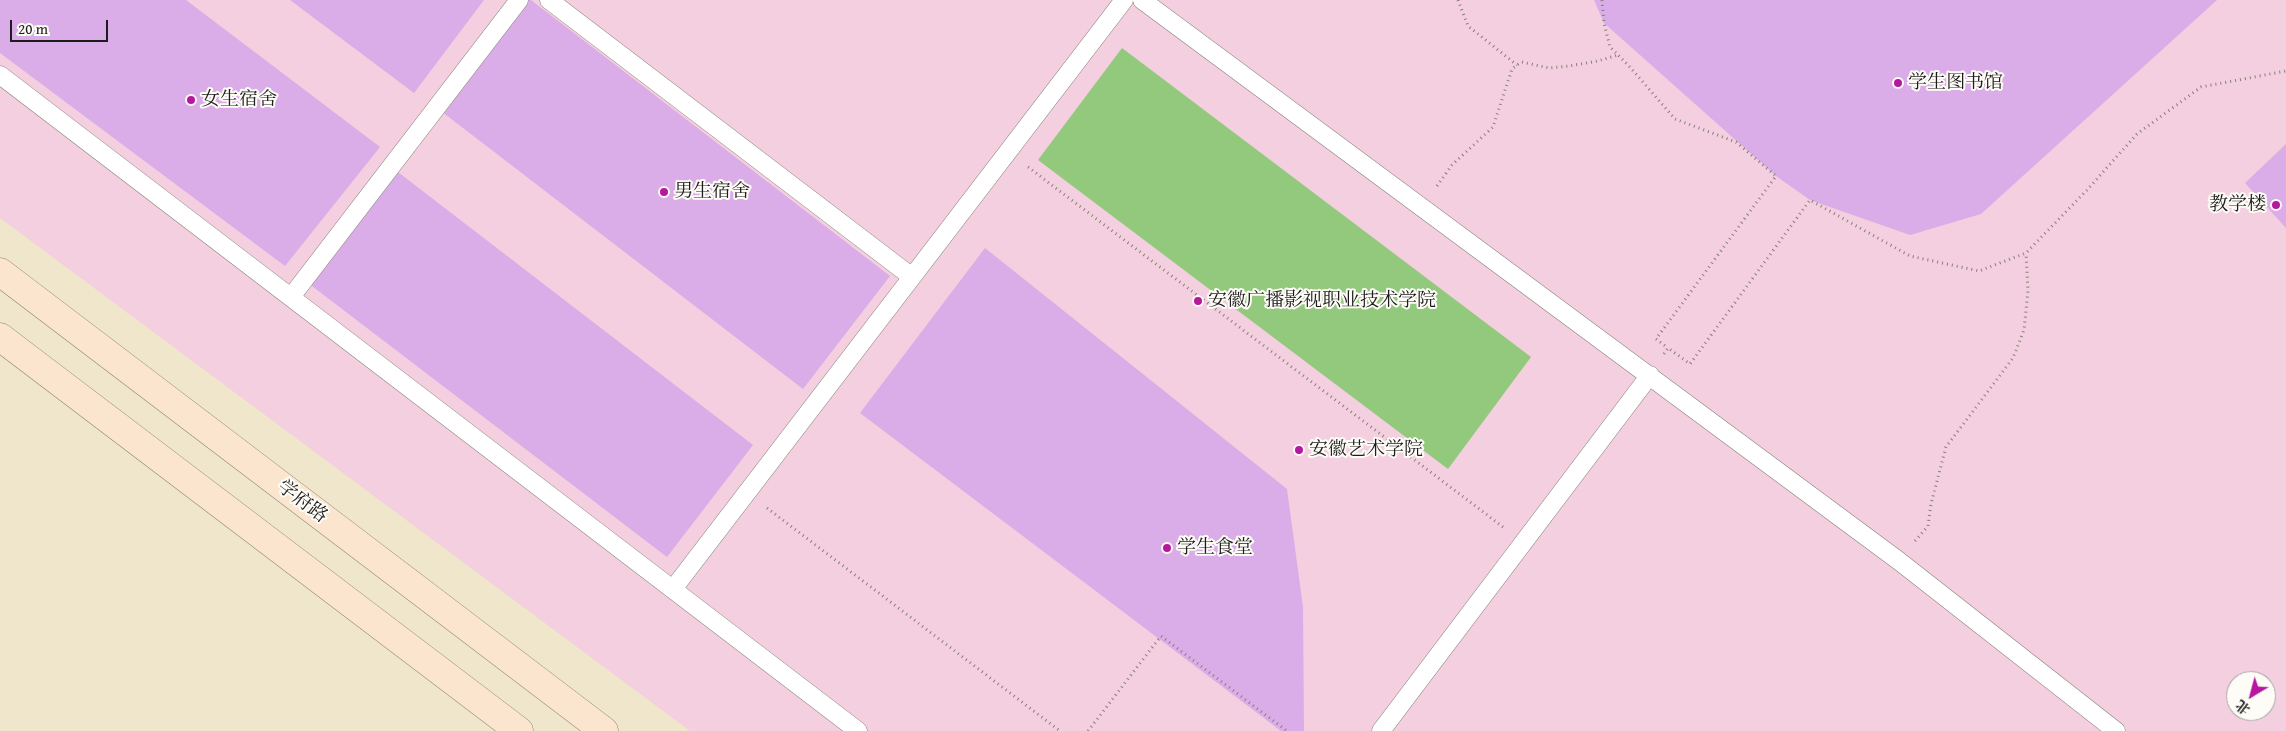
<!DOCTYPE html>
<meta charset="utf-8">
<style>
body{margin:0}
#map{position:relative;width:2286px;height:731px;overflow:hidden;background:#f0e6cb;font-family:"Gentium Book Plus","Noto Serif SC",serif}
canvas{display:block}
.north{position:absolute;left:2226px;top:671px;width:50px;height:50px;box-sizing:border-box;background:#fdfcf7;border:1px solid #a3a29f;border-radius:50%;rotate:217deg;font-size:14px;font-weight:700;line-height:20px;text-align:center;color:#1c1c1c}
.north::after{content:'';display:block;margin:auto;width:18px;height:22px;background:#b5179e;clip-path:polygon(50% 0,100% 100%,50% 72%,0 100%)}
.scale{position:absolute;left:10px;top:20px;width:98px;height:22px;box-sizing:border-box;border:2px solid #1c1c1c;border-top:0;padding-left:6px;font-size:15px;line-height:18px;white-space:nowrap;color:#1c1c1c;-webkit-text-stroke:4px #fdfcf7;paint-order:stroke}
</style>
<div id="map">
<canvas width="2286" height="731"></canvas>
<div class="north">北</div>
<div class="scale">20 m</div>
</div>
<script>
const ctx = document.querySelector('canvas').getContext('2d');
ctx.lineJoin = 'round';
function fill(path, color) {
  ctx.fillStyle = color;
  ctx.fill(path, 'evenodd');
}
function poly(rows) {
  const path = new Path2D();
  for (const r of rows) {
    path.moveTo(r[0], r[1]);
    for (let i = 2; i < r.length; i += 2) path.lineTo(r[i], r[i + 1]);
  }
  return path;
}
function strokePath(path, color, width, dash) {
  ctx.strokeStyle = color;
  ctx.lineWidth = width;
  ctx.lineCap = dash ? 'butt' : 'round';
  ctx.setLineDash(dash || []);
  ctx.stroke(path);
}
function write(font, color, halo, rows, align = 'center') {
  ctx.font = font + ' "Gentium Book Plus","Noto Serif SC",serif';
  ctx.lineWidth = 4;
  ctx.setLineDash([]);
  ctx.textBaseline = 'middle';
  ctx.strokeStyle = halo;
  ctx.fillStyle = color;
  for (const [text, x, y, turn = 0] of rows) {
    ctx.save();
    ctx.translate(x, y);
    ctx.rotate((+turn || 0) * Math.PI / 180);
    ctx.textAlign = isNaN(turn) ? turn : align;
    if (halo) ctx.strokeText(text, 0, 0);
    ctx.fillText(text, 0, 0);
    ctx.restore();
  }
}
const built = poly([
 [0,0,2286,0,2286,731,690,731,0,218],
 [2236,681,2266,681,2266,711,2236,711]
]);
const green = poly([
 [1122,48,1531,357,1448,469,1038,160]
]);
const building = poly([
 [0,0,186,0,380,147,285,266,0,53],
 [290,0,484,0,414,93],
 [521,0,531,0,890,276,803,389,437,108],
 [1594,0,2217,0,1981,214,1910,235,1810,200,1776,176,1604,23],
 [2286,144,2286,228,2245,183],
 [394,169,753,445,667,557,308,283],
 [985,248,1287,489,1303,607,1304,731,1281,731,860,413]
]);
const path = poly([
 [1458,0,1468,26,1517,65],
 [1602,0,1604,23,1610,47,1629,66,1675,119,1736,142,1776,176,1656,339,1668,348],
 [1028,167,1503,527],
 [1437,186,1452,165,1493,127,1512,69,1517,65,1522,62,1549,68,1569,66,1598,61,1618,55],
 [1664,354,1668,348,1690,364,1810,200,1910,256,1979,271,2026,253,2087,190,2137,134,2201,87,2286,71],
 [767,508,1060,731],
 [1915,541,1928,526,1931,504,1946,447,2013,358,2024,330,2028,291,2026,253],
 [1088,731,1161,636,1287,731]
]);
const lane = poly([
 [549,0,912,277,1124,0],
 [1142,0,1899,561,2116,731],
 [0,75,858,731],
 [291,297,519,0],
 [673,589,912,277],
 [1381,731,1650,375]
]);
const secondary = poly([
 [0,272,604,731],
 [0,337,519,731]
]);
const markers = [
 [1898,83,5,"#b5179e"],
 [191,100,5,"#b5179e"],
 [664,192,5,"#b5179e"],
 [2276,205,5,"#b5179e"],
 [1198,301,5,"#b5179e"],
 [1299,450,5,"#b5179e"],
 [1167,548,5,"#b5179e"]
];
const poiNames = [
 ["学生图书馆",1908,83],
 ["女生宿舍",201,100],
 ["男生宿舍",674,192],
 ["教学楼",2266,205,"right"],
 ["安徽广播影视职业技术学院",1208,301],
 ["安徽艺术学院",1309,450],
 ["学生食堂",1177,548]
];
const streetNames = [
 ["学府路",302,502,37]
];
fill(built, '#f3cfdf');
fill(green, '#92c97c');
fill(building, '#daade9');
strokePath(lane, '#868174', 19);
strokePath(secondary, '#868174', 29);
strokePath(path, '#868174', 3, [1, 4]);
strokePath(lane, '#fff', 18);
strokePath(secondary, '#fce5cf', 28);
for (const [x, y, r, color] of markers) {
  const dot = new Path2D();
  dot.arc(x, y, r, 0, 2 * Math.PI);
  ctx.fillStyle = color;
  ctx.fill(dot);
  strokePath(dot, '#fdfcf7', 2);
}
write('19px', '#1c1c1c', '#fdfcf7', poiNames, 'left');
write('19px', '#1c1c1c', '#fdfcf7', streetNames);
</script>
